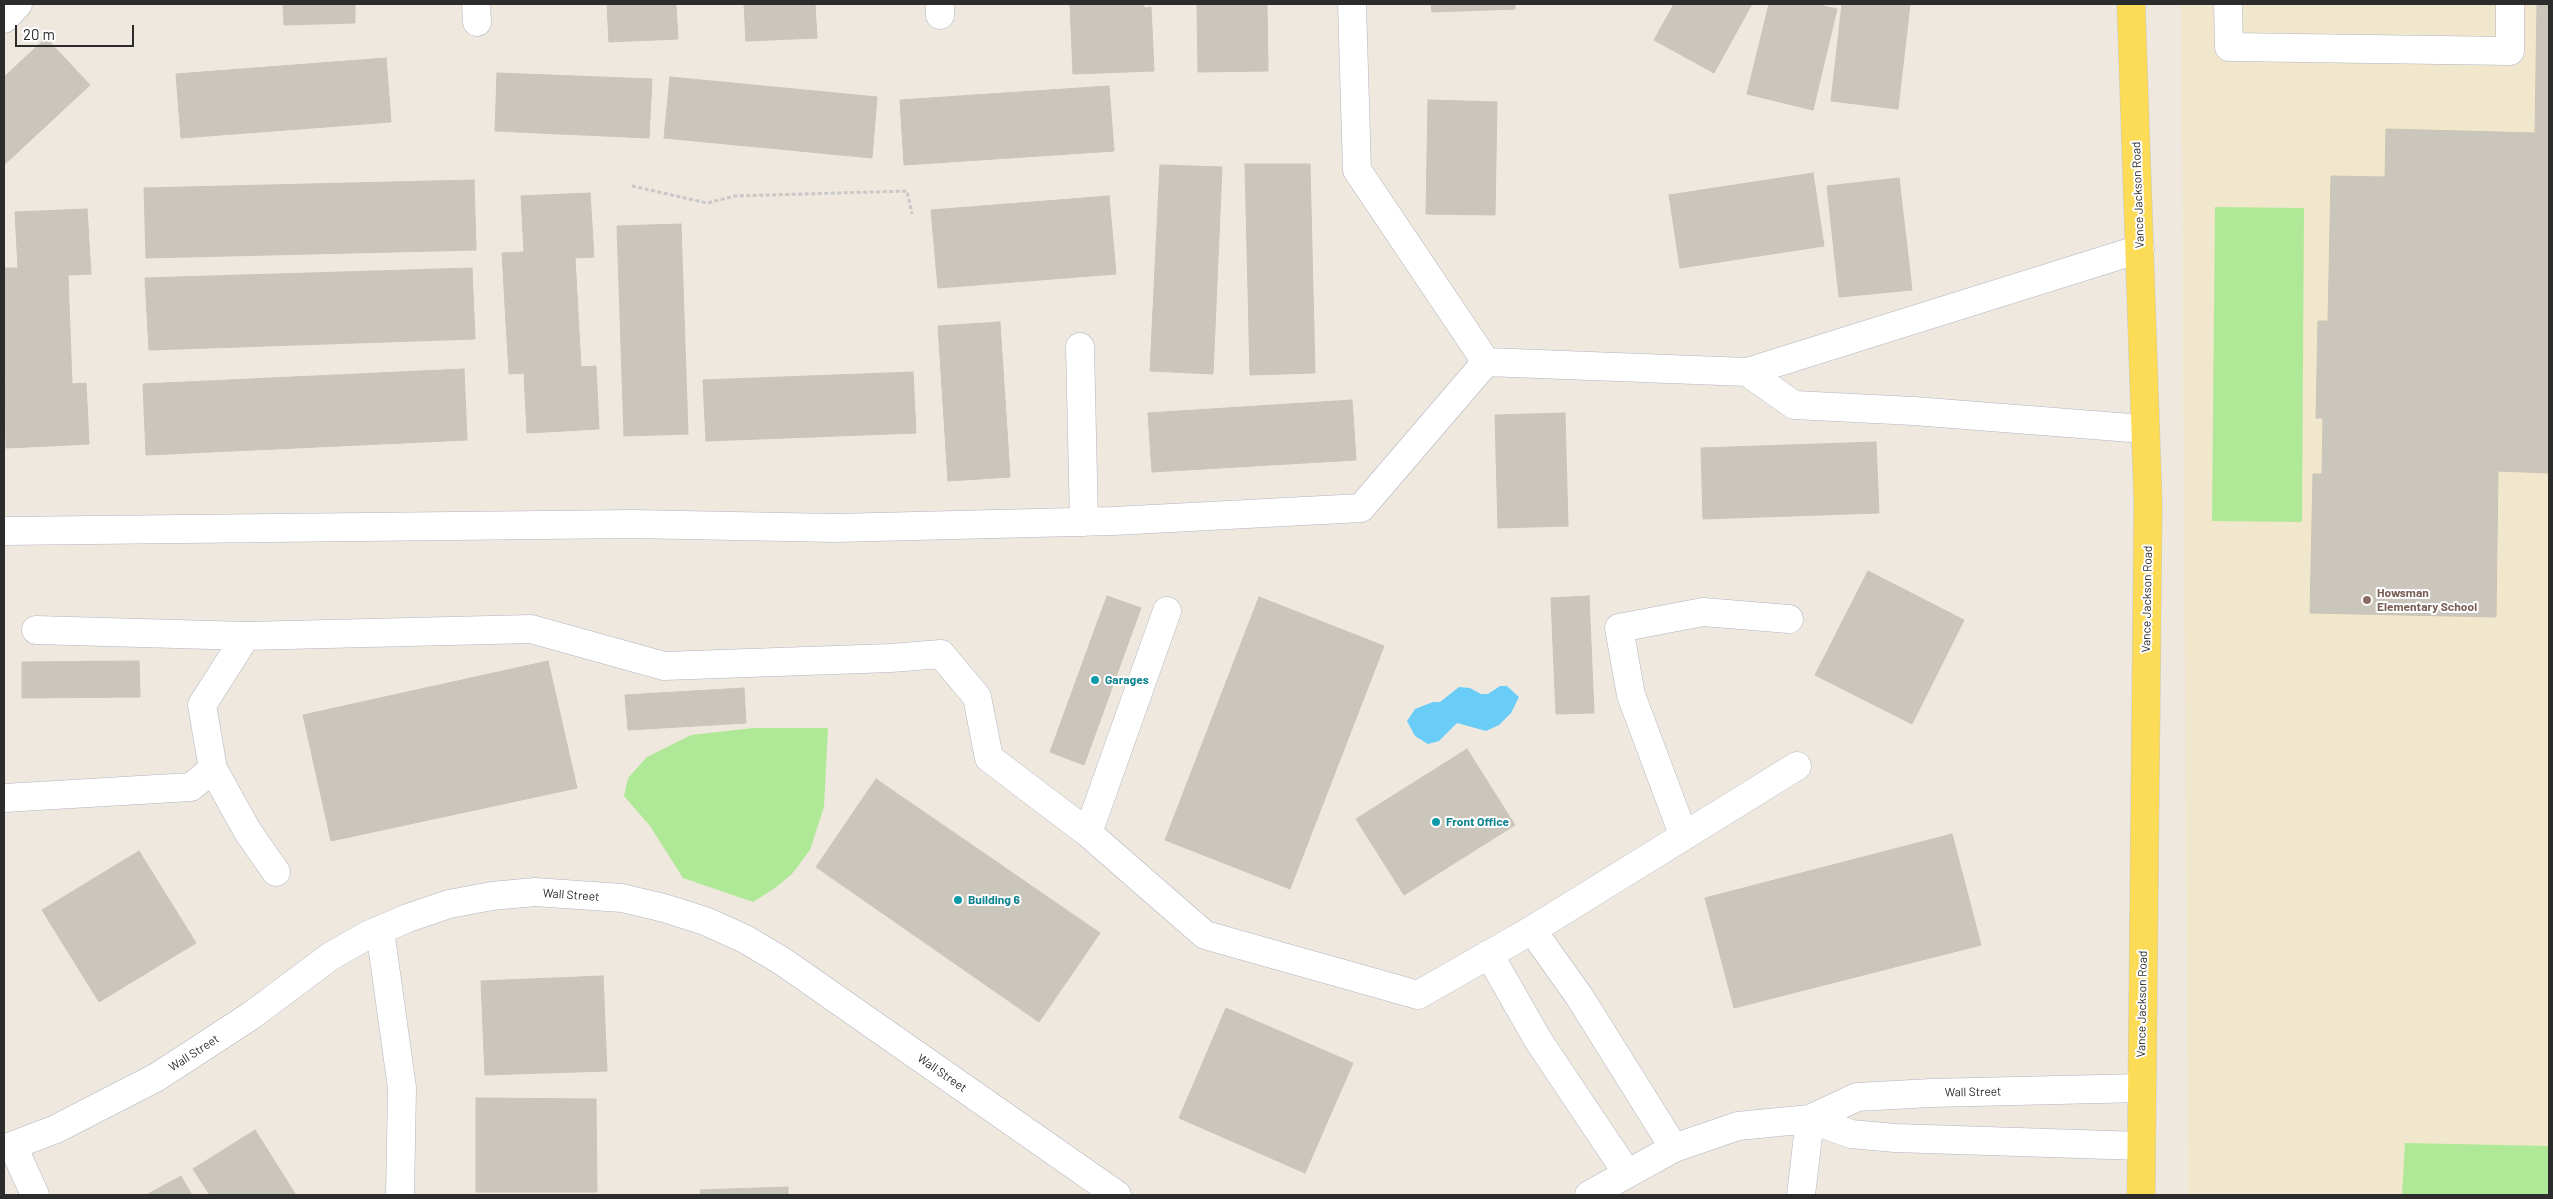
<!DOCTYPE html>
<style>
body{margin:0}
#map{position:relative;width:2553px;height:1199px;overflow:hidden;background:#efe8de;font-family:Barlow,sans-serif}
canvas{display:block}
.frame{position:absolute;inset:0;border:5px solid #2c2c2c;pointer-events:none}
.scale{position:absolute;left:15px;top:25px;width:119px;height:22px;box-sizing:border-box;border:2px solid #2c2c2c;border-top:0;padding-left:6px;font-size:15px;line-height:18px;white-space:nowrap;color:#2c2c2c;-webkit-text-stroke:4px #fff;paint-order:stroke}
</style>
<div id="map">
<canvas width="2553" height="1199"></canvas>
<div class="frame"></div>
<div class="scale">20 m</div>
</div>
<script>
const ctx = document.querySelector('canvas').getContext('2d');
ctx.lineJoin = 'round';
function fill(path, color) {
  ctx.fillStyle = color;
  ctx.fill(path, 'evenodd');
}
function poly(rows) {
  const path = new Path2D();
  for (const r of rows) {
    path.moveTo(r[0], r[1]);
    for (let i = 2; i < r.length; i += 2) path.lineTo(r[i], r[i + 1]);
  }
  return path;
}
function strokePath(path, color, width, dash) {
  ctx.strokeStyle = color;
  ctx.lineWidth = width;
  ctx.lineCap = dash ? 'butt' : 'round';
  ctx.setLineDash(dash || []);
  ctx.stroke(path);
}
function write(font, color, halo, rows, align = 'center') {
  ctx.font = font + ' Barlow,sans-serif';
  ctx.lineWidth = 4;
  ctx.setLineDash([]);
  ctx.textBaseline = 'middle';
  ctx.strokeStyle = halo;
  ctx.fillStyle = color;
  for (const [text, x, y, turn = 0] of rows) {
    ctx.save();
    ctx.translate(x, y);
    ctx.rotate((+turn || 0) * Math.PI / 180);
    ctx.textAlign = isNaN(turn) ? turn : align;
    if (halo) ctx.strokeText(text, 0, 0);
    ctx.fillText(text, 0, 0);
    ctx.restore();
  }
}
const education = poly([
 [2181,4,2549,4,2549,1195,2188,1195]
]);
const green = poly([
 [2215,207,2304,208,2302,522,2212,521],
 [753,728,828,728,824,807,810,850,792,874,775,888,753,902,683,878,650,826,624,796,628,778,647,757,691,735],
 [2405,1143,2549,1146,2549,1195,2402,1195]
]);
const water = poly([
 [1500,686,1507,686,1519,697,1511,713,1499,725,1486,731,1457,723,1439,741,1428,744,1415,736,1407,721,1415,709,1433,702,1440,702,1459,687,1470,688,1481,694,1488,694]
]);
const building = poly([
 [283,4,355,4,355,23,284,25,283,4],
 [607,4,676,4,678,39,609,42,607,4],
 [744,4,815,4,817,38,746,41,744,4],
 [1070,4,1144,4,1144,8,1151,7,1154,71,1073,74,1070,4],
 [1197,4,1267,4,1268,71,1198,72,1197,4],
 [1431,4,1515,4,1515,9,1432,12,1431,4],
 [1674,4,1752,4,1714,73,1654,40,1674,4],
 [1769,4,1815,4,1837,9,1813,110,1747,94,1769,4],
 [1842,4,1910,4,1898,109,1831,101,1842,4],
 [2537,4,2549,4,2548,473,2498,471,2496,617,2310,613,2313,474,2322,474,2323,418,2316,418,2318,321,2328,321,2331,176,2385,177,2386,129,2535,133,2537,4],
 [46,38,90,85,4,165,4,77,46,38],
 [386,58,391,122,181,138,176,74,386,58],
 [497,73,652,79,649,138,495,131,497,73],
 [670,77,877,97,872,158,664,138,670,77],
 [1109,86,1114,151,904,165,900,100,1109,86],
 [1428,100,1497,102,1495,215,1426,214,1428,100],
 [1245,164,1310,164,1315,373,1250,375,1245,164],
 [1160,165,1222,167,1213,374,1150,371,1160,165],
 [1813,173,1824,246,1680,268,1669,195,1813,173],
 [1899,178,1912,290,1839,297,1827,186,1899,178],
 [474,180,476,250,146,258,144,188,474,180],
 [590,193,594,257,575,258,581,367,596,366,599,429,527,433,524,373,509,374,502,253,524,252,521,196,590,193],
 [1109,196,1116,274,938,288,931,210,1109,196],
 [87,209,91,274,68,275,72,384,86,383,89,444,6,448,4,268,18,268,15,212,87,209],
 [681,224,688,434,624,436,617,226,681,224],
 [472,268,475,339,149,350,145,278,472,268],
 [1000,322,1010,477,948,481,938,326,1000,322],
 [464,369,467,440,146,455,143,384,464,369],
 [913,372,916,433,706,441,703,380,913,372],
 [1352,400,1356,460,1152,472,1148,413,1352,400],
 [1565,413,1568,526,1498,528,1495,415,1565,413],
 [1876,442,1879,513,1703,519,1701,448,1876,442],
 [1868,571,1964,620,1912,724,1815,675,1868,571],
 [1107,596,1141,608,1084,765,1050,752,1107,596],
 [1589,596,1594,713,1556,714,1551,598,1589,596],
 [1259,597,1384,646,1290,889,1165,840,1259,597],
 [139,661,140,697,22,698,22,662,139,661],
 [548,661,577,788,331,841,303,715,548,661],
 [744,688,746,723,628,730,625,695,744,688],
 [1467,749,1515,825,1404,895,1356,819,1467,749],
 [876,779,1100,933,1039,1022,816,867,876,779],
 [1952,834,1981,945,1734,1008,1705,898,1952,834],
 [139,851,196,943,99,1002,42,910,139,851],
 [603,976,607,1071,485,1075,481,981,603,976],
 [1226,1008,1353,1063,1305,1173,1179,1118,1226,1008],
 [476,1098,596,1099,597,1192,476,1192,476,1098],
 [255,1130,296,1195,210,1195,193,1169,255,1130],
 [181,1176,192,1195,146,1195,181,1176],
 [788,1187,788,1195,701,1195,700,1190,788,1187]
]);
const path = poly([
 [632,186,707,203,735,196,907,191,912,214]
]);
const minor = poly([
 [476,4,477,22],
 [940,4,940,15],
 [1352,4,1357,170,1486,362],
 [2228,4,2229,47,2510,51,2510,4],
 [4,19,18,4],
 [1080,347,1084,522],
 [1486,362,1747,372,2140,249],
 [1747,372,1794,405,1914,411,2144,429],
 [4,531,632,524,836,528,1114,521,1361,508,1486,362],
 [36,630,246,636,531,629,664,666,891,658,941,654,977,697,989,758,1088,833,1205,935,1418,995,1532,930,1797,766],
 [246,636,202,705,213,769,248,832,276,872],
 [4,798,191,787,213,769],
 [1088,833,1167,611],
 [1683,834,1631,695,1619,628,1703,612,1789,619],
 [380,930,402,1088,400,1195],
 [1532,930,1579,996,1674,1148],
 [1489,954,1538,1040,1627,1173],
 [1810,1119,1851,1134,1895,1138,2141,1146],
 [13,1146,35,1195],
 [4,1149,56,1129,157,1077,252,1015,331,956,368,935,408,918,449,904,492,896,535,892,622,898,664,908,705,921,745,939,782,961,1117,1195],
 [1589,1195,1674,1148,1738,1126,1810,1119,1857,1097,1931,1093,2142,1088],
 [1801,1195,1810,1119]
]);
const major = poly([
 [2131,4,2148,502,2141,1195]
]);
const markers = [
 [2367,600,5,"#8d6e63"],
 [1095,680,5,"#0f9aa8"],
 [1436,822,5,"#0f9aa8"],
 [958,900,5,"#0f9aa8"]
];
const streetNames = [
 ["Vance Jackson Road",2138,195,-92],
 ["Vance Jackson Road",2147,599,-89],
 ["Wall Street",571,895,4],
 ["Vance Jackson Road",2142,1004,-89],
 ["Wall Street",194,1053,-33],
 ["Wall Street",942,1073,35],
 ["Wall Street",1973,1092,-1]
];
const educationNames = [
 ["Howsman",2377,593],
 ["Elementary School",2377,607]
];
const cultureNames = [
 ["Garages",1105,680],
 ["Front Office",1446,822],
 ["Building 6",968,900]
];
fill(education, '#f1e7cc');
fill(green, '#afe997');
fill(water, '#6acdf8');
fill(building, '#cac6bc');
strokePath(building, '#cbc5b7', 1);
strokePath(minor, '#b2b4c1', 29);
strokePath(major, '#c8c8c8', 29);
strokePath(path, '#c8c8c8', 3, [4, 2.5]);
strokePath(minor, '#fff', 28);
strokePath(major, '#fcdb56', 28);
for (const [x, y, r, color] of markers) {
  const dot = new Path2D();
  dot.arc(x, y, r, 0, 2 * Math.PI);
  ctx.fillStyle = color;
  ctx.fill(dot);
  strokePath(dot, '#fff', 2);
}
write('12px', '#2c2c2c', '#fff', streetNames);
write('bold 12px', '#785e54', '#fff', educationNames, 'left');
write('bold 12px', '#0d838f', '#fff', cultureNames, 'left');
</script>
